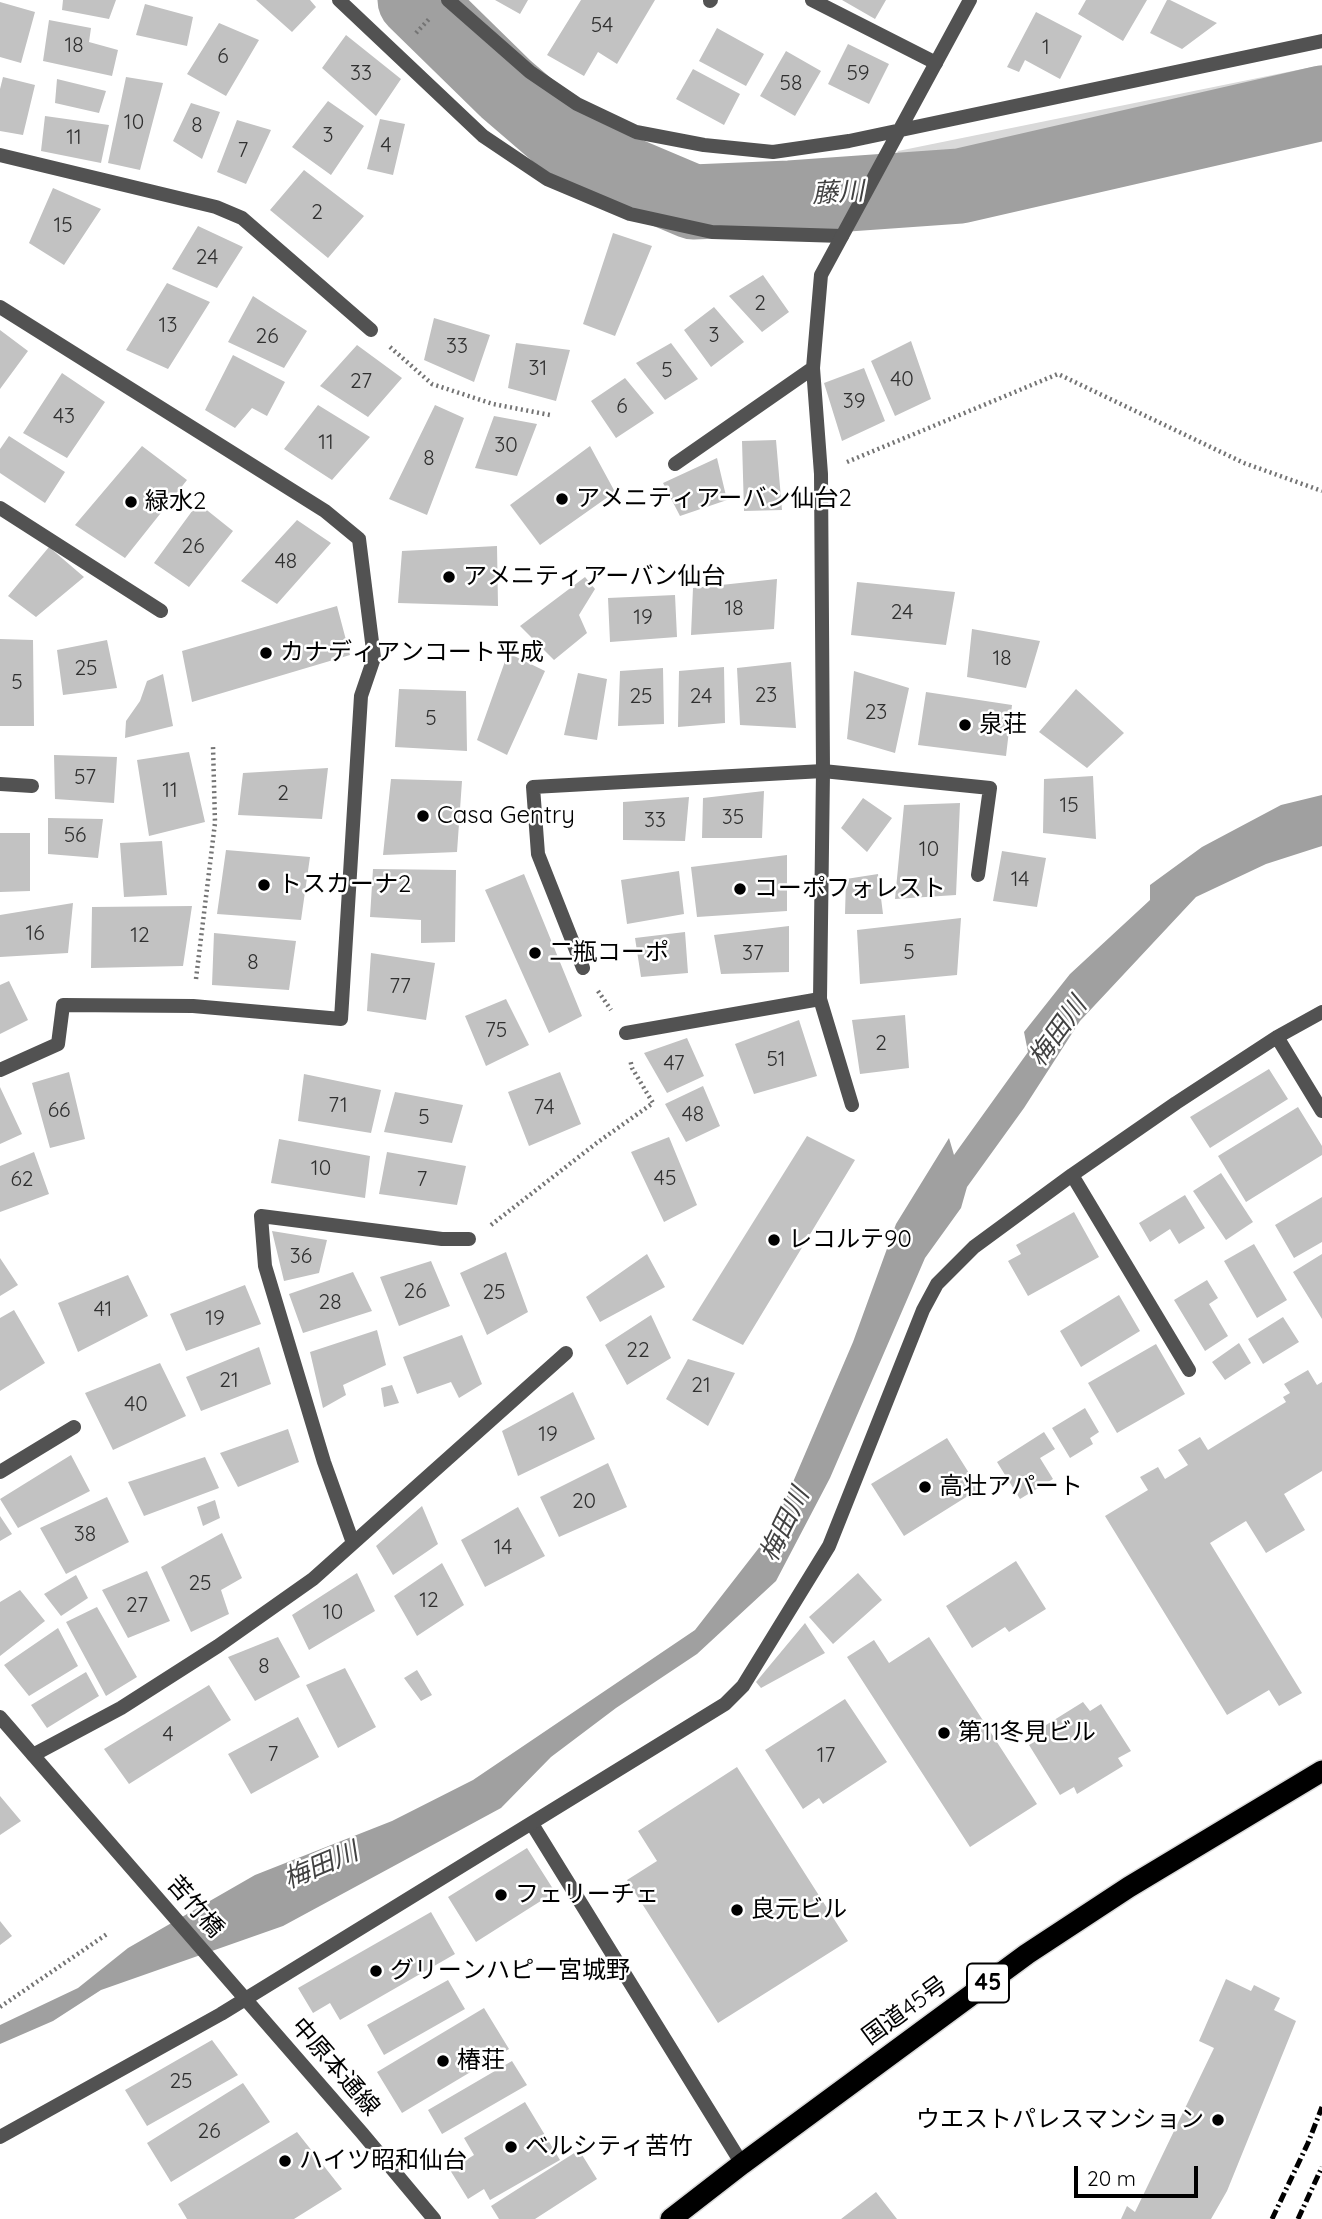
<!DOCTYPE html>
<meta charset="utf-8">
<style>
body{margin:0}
#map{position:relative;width:1322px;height:2219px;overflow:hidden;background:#fff;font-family:Quicksand,sans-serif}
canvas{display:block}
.scale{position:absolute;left:1074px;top:2166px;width:124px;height:32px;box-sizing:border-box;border:4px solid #000;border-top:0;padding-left:9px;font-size:21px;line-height:24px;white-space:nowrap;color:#000;-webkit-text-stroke:5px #fff;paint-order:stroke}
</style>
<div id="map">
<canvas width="1322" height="2219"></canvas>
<div class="scale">20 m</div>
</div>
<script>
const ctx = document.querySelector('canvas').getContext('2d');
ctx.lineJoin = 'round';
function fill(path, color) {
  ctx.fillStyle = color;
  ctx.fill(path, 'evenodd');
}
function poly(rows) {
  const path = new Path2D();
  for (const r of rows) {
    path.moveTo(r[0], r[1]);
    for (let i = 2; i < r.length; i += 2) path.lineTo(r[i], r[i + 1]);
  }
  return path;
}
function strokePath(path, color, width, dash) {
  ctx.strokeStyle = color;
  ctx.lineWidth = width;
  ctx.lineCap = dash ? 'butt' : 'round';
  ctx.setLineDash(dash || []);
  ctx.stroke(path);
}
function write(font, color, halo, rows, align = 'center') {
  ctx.font = font + ' Quicksand,"Noto Sans JP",sans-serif';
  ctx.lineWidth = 5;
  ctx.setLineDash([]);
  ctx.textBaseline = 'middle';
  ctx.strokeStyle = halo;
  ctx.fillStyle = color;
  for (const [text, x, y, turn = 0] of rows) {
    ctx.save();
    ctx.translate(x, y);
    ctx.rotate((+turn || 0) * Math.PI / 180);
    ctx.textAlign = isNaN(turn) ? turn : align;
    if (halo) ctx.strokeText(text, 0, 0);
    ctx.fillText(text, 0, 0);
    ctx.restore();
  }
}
const green = poly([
 [1322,65,1322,95,884,186,898,151]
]);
const water = poly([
 [1322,795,1322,846,1266,864,1196,897,1080,1021,1024,1108,967,1187,961,1208,925,1258,830,1478,776,1581,697,1654,616,1708,551,1757,501,1808,283,1926,101,1990,53,2021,0,2044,0,2025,78,1988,128,1948,255,1875,392,1821,473,1780,695,1630,772,1531,853,1342,896,1224,949,1138,954,1155,1028,1052,1024,1032,1070,974,1150,900,1150,885,1202,847,1281,805]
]);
const river = poly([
 [415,0,506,89,584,156,693,202,790,198,960,186,1322,103]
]);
const building = poly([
 [63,0,116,0,109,19,62,10],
 [256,0,310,0,316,7,292,32],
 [495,0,528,0,520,14],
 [581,0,655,0,617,64,598,52,584,76,547,55],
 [842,0,886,0,875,19],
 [1086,0,1147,0,1123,41,1078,14],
 [1167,0,1170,0,1217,23,1182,49,1150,33],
 [0,2,35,12,21,63,0,57],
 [145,4,193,17,187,46,136,35],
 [1036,12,1082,36,1060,79,1025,60,1019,72,1007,67],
 [49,20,91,28,89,42,118,50,112,76,43,61],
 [219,23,259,40,226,96,187,74],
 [717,28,764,54,746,86,699,61],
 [346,35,401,79,376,116,322,68],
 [848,44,889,64,869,104,828,84],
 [786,51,821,71,795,116,760,96],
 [693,69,740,94,724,125,676,99],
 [3,77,35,85,23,135,0,131,0,89],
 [126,77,163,83,140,170,108,163],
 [57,79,106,91,99,113,55,103],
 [328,101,364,126,331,175,292,147],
 [191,103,220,112,202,159,173,141],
 [45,116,109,125,101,163,41,151],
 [380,119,405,124,393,175,367,169],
 [237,120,271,130,246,184,217,172],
 [304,170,364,216,328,258,270,210],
 [53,188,101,209,64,265,29,243],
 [198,226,243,247,217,288,172,269],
 [613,233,652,246,615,336,583,324],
 [763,275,789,312,762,332,729,296],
 [167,283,210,302,168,369,126,350],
 [253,296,307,331,284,368,228,342],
 [714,307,744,342,711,367,684,330],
 [434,318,490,335,474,382,424,360],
 [0,330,28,351,0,389],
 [911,341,931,399,895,416,871,361],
 [516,343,570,350,556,401,508,388],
 [671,343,698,379,665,400,636,363],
 [357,345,402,378,368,417,320,386],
 [233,355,285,382,267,416,252,408,235,428,205,410],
 [864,368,885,421,842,441,824,383],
 [62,373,105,402,67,458,23,433],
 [625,378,654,413,616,438,591,401],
 [318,405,370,437,332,480,284,449],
 [435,405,464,418,427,515,389,499],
 [494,416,537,424,517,476,475,468],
 [9,436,65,472,45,503,0,473,0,449],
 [776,440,782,510,744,511,742,441],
 [142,446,187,480,125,558,75,525],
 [590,446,615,492,540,545,510,505],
 [717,458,727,500,680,516,663,483],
 [198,503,233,531,189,587,154,563],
 [297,520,331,543,277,604,241,581],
 [497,546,498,606,398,603,402,551],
 [49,547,84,577,36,617,8,596],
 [585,577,595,589,579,615,587,633,554,660,520,626],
 [777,579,774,629,691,635,693,588],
 [857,582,955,592,946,645,851,635],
 [675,595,677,637,610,642,608,598],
 [337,606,350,655,192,702,182,651],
 [972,629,1040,641,1026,688,967,677],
 [0,639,33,640,34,726,0,726],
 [107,640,117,688,63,695,57,650],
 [508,653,545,671,507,755,477,740],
 [791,662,796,728,740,725,737,668],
 [724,667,725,723,678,727,679,671],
 [663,668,664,724,618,726,620,671],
 [854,671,909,688,895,753,847,739],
 [578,673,607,679,597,740,564,735],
 [163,674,173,726,125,738,126,721,140,701,147,681],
 [399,689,466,691,467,751,395,747],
 [1076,689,1124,733,1087,768,1039,732],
 [926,692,1012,705,1006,756,918,745],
 [189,752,205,822,149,836,137,760],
 [54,755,117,757,114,803,55,799],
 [328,768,322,819,238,815,243,773],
 [1093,776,1096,839,1043,833,1044,779],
 [391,779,462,781,457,852,383,855],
 [764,791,762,838,702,838,703,798],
 [689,797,685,841,623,840,623,802],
 [863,798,892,818,867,852,841,828],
 [960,803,956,895,895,899,904,805],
 [48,818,103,819,98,858,48,854],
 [0,833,30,833,30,891,0,892],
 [162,841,167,895,124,897,120,843],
 [226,850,310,857,301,920,217,914],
 [1002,851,1046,858,1037,907,993,901],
 [787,855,787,911,697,917,691,867],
 [373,869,456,870,455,942,421,943,421,920,370,917],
 [679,871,684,914,627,924,621,880],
 [524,874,582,1016,549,1033,485,890],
 [878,874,883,914,845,914,846,879],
 [73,903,68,953,0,957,0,915],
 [192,906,183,966,91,968,92,907],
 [961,918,957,975,860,984,857,930],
 [789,926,789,972,721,974,714,935],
 [685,932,688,973,641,977,635,938],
 [214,933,296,941,289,990,212,985],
 [371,953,435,963,426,1020,367,1011],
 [9,981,28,1020,0,1034,0,985],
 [506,999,529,1045,486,1066,465,1016],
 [905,1015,909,1068,860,1074,852,1020],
 [799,1020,817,1076,754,1094,735,1044],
 [687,1038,704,1076,667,1093,644,1053],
 [1269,1069,1288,1099,1210,1148,1190,1117],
 [69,1072,85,1139,50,1148,32,1083],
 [560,1072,581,1124,529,1146,508,1092],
 [304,1074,381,1090,371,1133,298,1121],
 [703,1086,720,1126,686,1142,665,1104],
 [0,1087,22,1134,0,1144],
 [395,1092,463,1105,452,1143,384,1132],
 [1298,1107,1322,1146,1322,1155,1246,1202,1218,1156],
 [807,1136,855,1160,743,1345,692,1320],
 [669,1137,697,1205,664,1222,631,1152],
 [279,1139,370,1156,365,1198,271,1183],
 [34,1152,49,1194,0,1212,0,1166],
 [387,1152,466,1166,457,1205,379,1194],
 [1221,1173,1253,1222,1226,1240,1193,1191],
 [1185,1195,1205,1228,1179,1244,1170,1229,1150,1242,1139,1223],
 [1322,1197,1322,1242,1294,1258,1275,1225],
 [1074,1212,1099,1257,1028,1296,1008,1261,1021,1254,1016,1245],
 [272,1231,327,1240,319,1273,284,1281],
 [1254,1244,1287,1300,1257,1318,1224,1261],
 [506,1252,528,1312,487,1335,460,1273],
 [647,1254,665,1287,600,1322,586,1297],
 [1322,1254,1322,1319,1293,1272],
 [0,1258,18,1285,0,1296],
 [431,1261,450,1306,399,1326,380,1277],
 [353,1272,372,1311,303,1333,289,1294],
 [128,1275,148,1316,78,1352,58,1303],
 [1207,1280,1218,1298,1209,1304,1228,1336,1205,1351,1174,1300],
 [245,1285,261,1324,186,1351,170,1314],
 [1119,1295,1140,1331,1081,1367,1060,1331],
 [14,1310,45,1363,0,1391,0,1318],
 [651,1315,671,1358,627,1385,605,1345],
 [1283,1317,1299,1342,1263,1364,1248,1339],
 [377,1330,386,1365,343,1385,346,1395,323,1408,310,1352],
 [462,1335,482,1384,459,1398,451,1382,417,1394,403,1357],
 [1239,1343,1251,1363,1225,1380,1212,1362],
 [1156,1344,1185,1394,1117,1433,1088,1383],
 [259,1347,271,1384,201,1411,186,1377],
 [688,1359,735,1373,708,1426,666,1399],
 [160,1363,186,1416,113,1450,85,1393],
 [1308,1370,1317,1385,1322,1382,1322,1471,1284,1494,1305,1530,1266,1553,1246,1521,1210,1543,1302,1693,1279,1706,1269,1690,1227,1715,1105,1516,1148,1490,1140,1477,1158,1467,1165,1479,1188,1465,1178,1450,1200,1437,1208,1450,1286,1402,1283,1397,1290,1393,1284,1384],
 [392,1385,399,1403,384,1407,381,1388],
 [573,1392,595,1439,518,1476,502,1431],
 [1085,1408,1099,1432,1090,1438,1093,1444,1070,1458,1052,1428],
 [288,1429,299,1462,238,1487,220,1453],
 [1044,1432,1055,1449,1040,1458,1053,1479,1020,1499,997,1462],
 [947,1438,979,1489,904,1536,871,1484],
 [71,1455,90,1491,18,1528,0,1499],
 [205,1457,219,1488,144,1516,128,1482],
 [608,1463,627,1507,559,1537,540,1497],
 [107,1497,129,1542,66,1574,40,1528],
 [215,1500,220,1518,203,1526,197,1507],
 [422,1506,438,1544,393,1575,376,1546],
 [518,1507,545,1556,485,1587,461,1540],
 [0,1516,12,1534,0,1541],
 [222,1533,242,1578,221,1590,229,1614,191,1632,161,1567],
 [1016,1561,1046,1609,1009,1632,1005,1627,972,1648,946,1606],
 [442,1563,464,1605,417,1636,394,1596],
 [147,1571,170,1621,128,1638,102,1590],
 [357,1573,375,1611,309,1650,292,1615],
 [858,1573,882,1600,833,1644,809,1617],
 [76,1575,88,1598,61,1616,44,1594],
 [20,1590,45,1621,0,1656,0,1602],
 [97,1607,137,1677,106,1696,66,1622],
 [805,1623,825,1653,761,1688,756,1682],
 [58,1628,78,1666,29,1696,4,1665],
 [278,1637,300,1677,255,1701,228,1657],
 [929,1637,1037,1804,970,1847,847,1657,874,1640,889,1663],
 [345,1668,376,1727,338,1748,306,1685],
 [417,1670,432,1695,421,1701,404,1678],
 [86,1672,99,1696,47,1728,31,1705],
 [209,1685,231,1720,129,1784,104,1749],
 [845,1699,887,1762,823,1804,819,1798,803,1809,765,1750],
 [1083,1702,1090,1711,1101,1704,1131,1751,1118,1758,1123,1766,1077,1794,1074,1787,1060,1795,1029,1745,1043,1737,1038,1730],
 [298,1717,319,1757,251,1794,228,1754],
 [737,1767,848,1941,718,2023,627,1880,657,1861,638,1831],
 [0,1796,21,1821,0,1835],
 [527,1848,555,1892,476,1942,448,1897],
 [431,1912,455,1954,340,2020,330,2003,313,2013,298,1988],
 [0,1921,12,1936,0,1945],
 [1226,1979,1251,1991,1254,1985,1280,1998,1274,2010,1296,2021,1227,2191,1211,2219,1121,2219,1127,2206,1135,2212,1214,2048,1199,2041],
 [448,1980,465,2009,384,2055,367,2025],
 [484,2008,509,2049,402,2113,377,2072],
 [212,2040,238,2075,147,2126,125,2090],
 [512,2061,527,2085,442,2134,428,2110],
 [243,2083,270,2122,171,2182,147,2143],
 [525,2102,560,2160,490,2200,484,2189,468,2199,450,2170,474,2155,464,2138],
 [297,2132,342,2189,294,2219,187,2219,178,2204],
 [579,2150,597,2179,535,2219,499,2219,491,2206],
 [876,2192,897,2219,841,2219]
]);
const path = poly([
 [416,33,429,19],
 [390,347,432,384,493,404,550,415],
 [847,462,1058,374,1244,463,1322,491],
 [196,979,215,823,213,746],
 [598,991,611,1010],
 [491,1225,598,1142,653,1103,632,1068,630,1059],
 [0,2007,107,1934]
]);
const lane = poly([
 [339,0,483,136,547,179,630,214,712,232,842,236],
 [812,0,936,63],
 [710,1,711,0],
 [0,155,216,207,242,218,371,330],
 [0,307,325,511,359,539,374,658,361,696,341,1019,193,1006,63,1005,58,1044,0,1070],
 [0,508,161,611],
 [0,784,32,786],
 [583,968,538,854,533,787,823,771,990,788,978,875],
 [626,1033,820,999],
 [0,1472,74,1427],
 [353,1543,324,1462,265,1266,261,1216,442,1239,469,1239],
 [33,1755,121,1708,218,1646,313,1579,566,1353],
 [532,1824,742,2164]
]);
const street = poly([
 [448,0,530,72,577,104,636,132,704,145,773,152,849,141,1322,41],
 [675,464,813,368],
 [1277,1037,1322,1111],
 [852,1105,820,999,823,771,821,474,813,368,821,275,970,0],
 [1072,1175,1189,1370],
 [0,1717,362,2133,434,2219],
 [0,2137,221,2014,725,1704,743,1686,829,1546,923,1310,937,1284,974,1247,1072,1175,1176,1103,1277,1037,1322,1012]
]);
const highway = poly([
 [671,2219,742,2164,1027,1954,1129,1887,1322,1771]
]);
const rail = poly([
 [1272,2219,1308,2143,1322,2107],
 [1298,2219,1322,2167]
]);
const markers = [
 [562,499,7,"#000"],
 [131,502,7,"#000"],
 [449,577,7,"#000"],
 [266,653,7,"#000"],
 [965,725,7,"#000"],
 [423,816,7,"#000"],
 [264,885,7,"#000"],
 [740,889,7,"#000"],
 [535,953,7,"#000"],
 [774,1240,7,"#000"],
 [925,1487,7,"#000"],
 [944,1733,7,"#000"],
 [501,1895,7,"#000"],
 [737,1910,7,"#000"],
 [376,1971,7,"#000"],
 [443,2061,7,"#000"],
 [1218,2120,7,"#000"],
 [511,2147,7,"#000"],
 [285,2161,7,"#000"]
];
const numberNames = [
 ["54",602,26],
 ["18",74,46],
 ["1",1046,48],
 ["6",223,57],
 ["33",361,74],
 ["59",858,74],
 ["58",791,84],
 ["10",134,123],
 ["8",197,126],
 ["3",328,136],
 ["11",74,138],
 ["4",386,146],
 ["7",243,151],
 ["2",317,213],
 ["15",63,226],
 ["24",207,258],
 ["2",760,304],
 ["13",168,326],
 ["3",714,336],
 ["26",267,337],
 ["33",457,347],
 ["31",538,369],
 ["5",667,371],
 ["40",902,380],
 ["27",361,382],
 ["39",854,402],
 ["6",622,407],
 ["43",64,417],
 ["11",326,443],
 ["30",506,446],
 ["8",429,459],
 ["26",193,547],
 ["48",286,562],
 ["18",734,609],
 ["24",902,613],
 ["19",643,618],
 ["18",1002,659],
 ["25",86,669],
 ["5",17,683],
 ["23",766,696],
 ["25",641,697],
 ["24",701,697],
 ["23",876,713],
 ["5",431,719],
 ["57",85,778],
 ["11",170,791],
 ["2",283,794],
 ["15",1069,806],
 ["35",733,818],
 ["33",655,821],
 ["56",75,836],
 ["10",929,850],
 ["14",1020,880],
 ["16",35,934],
 ["12",140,936],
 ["5",909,953],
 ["37",753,954],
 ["8",253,963],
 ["77",400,987],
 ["75",496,1031],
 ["2",881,1044],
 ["51",776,1060],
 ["47",674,1064],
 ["71",338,1106],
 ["74",544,1108],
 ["66",59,1111],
 ["48",693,1115],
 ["5",424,1118],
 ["10",321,1169],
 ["45",665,1179],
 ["62",22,1180],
 ["7",422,1180],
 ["36",301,1257],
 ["26",415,1292],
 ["25",494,1293],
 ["28",330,1303],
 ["41",103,1310],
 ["19",215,1319],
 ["22",638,1351],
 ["21",229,1381],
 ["21",701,1386],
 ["40",136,1405],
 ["19",548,1435],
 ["20",584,1502],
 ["38",85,1535],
 ["14",503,1548],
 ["25",200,1584],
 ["12",429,1601],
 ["27",137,1606],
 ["10",333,1613],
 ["8",264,1667],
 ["4",168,1735],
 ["7",273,1755],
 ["17",826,1756],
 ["25",181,2082],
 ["26",209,2132]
];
const shields = [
 [988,1983,42]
];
const shieldNames = [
 ["45",988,1983]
];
const poiNames = [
 ["アメニティアーバン仙台2",576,499],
 ["緑水2",145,502],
 ["アメニティアーバン仙台",463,577],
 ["カナディアンコート平成",280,653],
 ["泉荘",979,725],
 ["Casa Gentry",437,816],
 ["トスカーナ2",278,885],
 ["コーポフォレスト",754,889],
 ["二瓶コーポ",549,953],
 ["レコルテ90",788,1240],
 ["高壮アパート",939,1487],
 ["第11冬見ビル",958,1733],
 ["フェリーチェ",515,1895],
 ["良元ビル",751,1910],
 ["グリーンハピー宮城野",390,1971],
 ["椿荘",457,2061],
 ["ウエストパレスマンション",1204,2120,"right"],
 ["ベルシティ苦竹",525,2147],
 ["ハイツ昭和仙台",299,2161]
];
const streetNames = [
 ["苦竹橋",195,1907,49],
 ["国道45号",905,2011,-36],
 ["中原本通線",335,2067,49]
];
const waterNames = [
 ["藤川",838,193,-3],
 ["梅田川",1058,1032,-54],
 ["梅田川",785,1525,-64],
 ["梅田川",321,1866,-23]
];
fill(green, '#d9d9d9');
fill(water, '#a0a0a0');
strokePath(river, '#a0a0a0', 75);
fill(building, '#c2c2c2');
strokePath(highway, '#dbdbdb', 24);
strokePath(path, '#747474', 4.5, [2, 3.5]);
strokePath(lane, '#525252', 14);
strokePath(street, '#525252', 14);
strokePath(highway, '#000', 21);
strokePath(rail, '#000', 5, [10, 3.5, 2, 3.5]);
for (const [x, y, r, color] of markers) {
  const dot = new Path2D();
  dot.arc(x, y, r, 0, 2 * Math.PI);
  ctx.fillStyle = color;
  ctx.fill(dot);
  strokePath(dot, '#fff', 2.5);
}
write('21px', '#303030', null, numberNames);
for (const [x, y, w] of shields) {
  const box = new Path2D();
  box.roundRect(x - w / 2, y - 19.5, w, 39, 5);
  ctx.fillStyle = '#fff';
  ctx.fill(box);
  strokePath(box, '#000', 2);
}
write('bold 23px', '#000', null, shieldNames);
write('24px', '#000', '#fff', poiNames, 'left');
write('24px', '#000', '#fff', streetNames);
write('italic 26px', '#414141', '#fff', waterNames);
</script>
